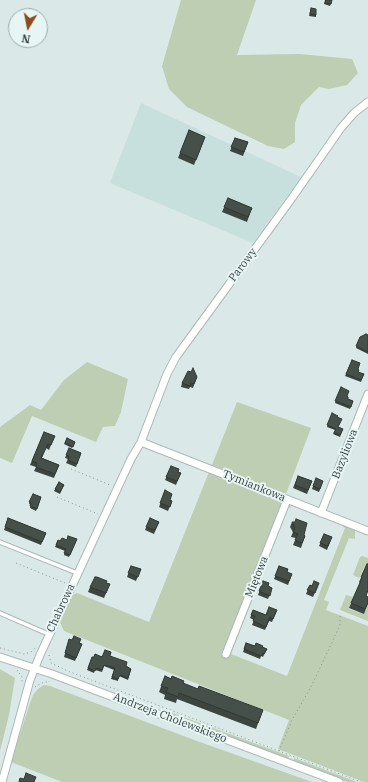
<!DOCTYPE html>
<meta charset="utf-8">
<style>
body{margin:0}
#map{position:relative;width:368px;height:782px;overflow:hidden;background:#dae9e7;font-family:"IBM Plex Serif",serif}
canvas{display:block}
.north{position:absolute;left:8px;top:8px;width:40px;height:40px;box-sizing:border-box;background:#e7f6f5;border:1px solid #a1acab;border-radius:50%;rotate:190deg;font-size:11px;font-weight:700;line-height:16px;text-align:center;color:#383e3d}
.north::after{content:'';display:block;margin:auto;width:14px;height:18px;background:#8d4a1b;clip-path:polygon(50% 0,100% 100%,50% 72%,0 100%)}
</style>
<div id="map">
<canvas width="368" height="782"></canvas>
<div class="north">N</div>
</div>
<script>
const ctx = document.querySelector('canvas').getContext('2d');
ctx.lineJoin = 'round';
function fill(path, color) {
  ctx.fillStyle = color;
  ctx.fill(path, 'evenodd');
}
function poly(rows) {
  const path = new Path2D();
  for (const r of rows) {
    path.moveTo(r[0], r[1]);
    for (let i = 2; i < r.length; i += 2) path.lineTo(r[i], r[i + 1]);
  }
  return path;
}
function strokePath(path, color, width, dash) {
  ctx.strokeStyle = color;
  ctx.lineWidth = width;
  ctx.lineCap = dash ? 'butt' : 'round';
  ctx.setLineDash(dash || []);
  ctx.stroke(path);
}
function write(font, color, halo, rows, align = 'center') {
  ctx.font = font + ' "IBM Plex Serif",serif';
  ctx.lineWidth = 4;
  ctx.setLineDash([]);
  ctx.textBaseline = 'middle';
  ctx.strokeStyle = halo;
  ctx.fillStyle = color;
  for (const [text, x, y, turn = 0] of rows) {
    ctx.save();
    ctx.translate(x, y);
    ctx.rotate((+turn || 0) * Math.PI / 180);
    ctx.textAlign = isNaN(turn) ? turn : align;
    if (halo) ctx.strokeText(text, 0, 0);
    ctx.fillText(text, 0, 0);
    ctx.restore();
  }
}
const built = poly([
 [141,103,301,177,253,243,110,183]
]);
const green = poly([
 [181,0,256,0,237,55,300,54,352,59,358,73,347,85,329,89,319,87,301,105,295,123,295,142,284,149,268,146,187,107,169,89,162,66],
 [87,362,128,379,121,412,115,426,103,427,96,442,32,416,12,463,0,458,0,427,30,405,41,410,64,380],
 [237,402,311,428,286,494,212,465],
 [209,472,292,507,288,508,231,654,287,676,345,528,343,527,344,525,355,530,355,539,349,538,324,600,329,602,326,610,368,626,368,782,364,782,278,749,289,720,64,631,60,622,73,595,77,593,149,622],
 [362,556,368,558,368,569,364,568,359,578,353,575,360,557],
 [346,595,353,597,349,609,364,614,368,604,368,621,340,610],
 [0,669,15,678,9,715,0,751],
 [44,685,50,686,197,741,312,782,62,782,11,762,30,703,33,695,38,689],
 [170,712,289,756,288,759,287,759,170,715],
 [294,758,357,782,347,782,294,762]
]);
const path = poly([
 [71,469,110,485],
 [57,497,98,514],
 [16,563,65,583],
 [0,648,24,654,31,652,35,648],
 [49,655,51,663,70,672,361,782],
 [17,670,22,677,22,682],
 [35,687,40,684,44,682,49,682,49,681],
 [279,751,292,720,312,685,340,625,340,613]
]);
const lane = poly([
 [0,542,77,573],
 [0,613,48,634]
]);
const street = poly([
 [141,442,368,531],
 [321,513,368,394],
 [226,654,287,500],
 [0,657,52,674,339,782],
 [2,782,30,680,40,655,131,459,141,442,167,374,176,357,292,198,341,128,354,113,368,102]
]);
const wall = poly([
 [325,0,332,0,330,6,324,4],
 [311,8,316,15,316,17,309,16],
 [189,130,205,137,194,165,178,158],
 [235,138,248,142,243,156,230,151],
 [228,198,252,208,247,222,222,212],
 [368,335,368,354,356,348,360,337],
 [352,360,358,369,358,372,364,374,361,382,345,376],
 [197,377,193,388,190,387,189,389,181,387,182,383],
 [341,387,347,396,348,399,353,401,350,409,335,403],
 [332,413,337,417,338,427,343,429,340,437,333,434,335,430,327,427],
 [44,432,53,440,49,450,46,448,42,458,59,465,54,478,34,471,36,467,30,465],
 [67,438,75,442,72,448,64,444],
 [69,448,81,453,76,467,66,463,68,459,65,458],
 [171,466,178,472,181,473,176,485,165,480],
 [298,476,312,481,307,494,293,488],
 [323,481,319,492,312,489,313,486],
 [59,482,64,485,60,494,54,491],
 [165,490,170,500,172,501,168,511,159,507],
 [33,494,41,497,36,511,30,508,31,505,29,504],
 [8,518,46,533,41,545,4,530],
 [150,518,159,522,154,534,145,530],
 [292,522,304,535,305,536,301,548,293,545,296,538,291,537,293,532,290,527],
 [324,534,332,537,327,550,319,546],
 [77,539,69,557,64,555,65,551,55,547,58,540,60,541],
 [367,564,366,596,368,603,364,614,349,608,360,583,359,582],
 [131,566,141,569,136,581,127,577],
 [279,566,287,572,292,574,288,585,274,579],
 [263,581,268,586,272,588,268,599,258,595],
 [106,583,110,584,104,598,88,592,90,587],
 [319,583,313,597,306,594,310,585,312,586],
 [253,610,266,615,277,610,272,622,269,621,265,630,252,625,254,620,250,618],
 [69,639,82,644,75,661,64,657],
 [246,643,255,646,262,647,267,649,263,657,261,656,260,659,243,652],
 [110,656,126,666,131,669,128,680,119,676,118,681,111,679,114,670,104,666,102,672,95,670,94,673,87,670,92,657,94,657],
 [165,676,198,689,263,710,256,729,177,699,176,703,164,699,165,695,159,692]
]);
const building = poly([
 [326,0,332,0,331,4,325,3,326,0],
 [311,8,316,9,316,15,310,14,311,8],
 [189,130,205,137,196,160,180,153,189,130],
 [235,138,248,142,244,152,231,147,235,138],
 [228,198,252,208,248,217,224,207,228,198],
 [366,334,368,335,368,352,356,346,360,337,366,334],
 [352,360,360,363,358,369,359,370,358,372,364,374,361,380,346,374,352,360],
 [193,368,197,377,194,384,191,383,190,386,182,383,188,371,191,372,193,368],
 [341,387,349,391,347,396,348,397,348,399,353,401,351,407,335,401,341,387],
 [332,413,338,416,337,417,342,419,338,427,343,429,340,435,334,433,336,429,327,425,332,413],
 [44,432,55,436,51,445,48,444,41,458,59,465,55,474,36,467,37,463,32,461,44,432],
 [67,438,75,442,73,447,65,443,67,438],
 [69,448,81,453,77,464,68,460,69,456,66,455,69,448],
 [171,466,179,469,178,472,181,473,177,481,166,477,171,466],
 [298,476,312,481,308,490,295,485,298,476],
 [316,478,323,481,320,489,313,486,316,478],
 [59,482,64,485,60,492,55,489,59,482],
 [165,490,172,494,170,500,172,501,170,507,160,503,165,490],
 [33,494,41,497,37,509,30,506,31,503,29,502,33,494],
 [8,518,46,533,42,542,5,527,8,518],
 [150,518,159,522,155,530,146,527,150,518],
 [296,519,307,523,304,535,305,536,302,543,295,540,298,534,293,532,295,527,292,522,295,522,296,519],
 [324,534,332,537,328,546,320,543,324,534],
 [68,536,77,539,70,555,64,553,66,549,56,545,58,540,60,541,62,538,67,540,68,536],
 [367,564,368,564,368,590,366,596,368,597,368,603,365,609,351,603,362,578,361,577,367,564],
 [131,566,141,569,138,577,128,573,131,566],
 [279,566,288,569,287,572,292,574,289,581,275,576,279,566],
 [95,577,97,577,107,581,106,583,110,584,106,593,90,587,95,577],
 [263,581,269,583,268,586,272,588,270,596,259,591,263,581],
 [314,581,319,583,315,593,307,590,310,585,312,586,314,581],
 [269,607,277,610,273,619,270,617,266,627,253,621,255,616,251,615,253,610,266,615,269,607],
 [74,636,81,639,79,643,82,644,76,658,65,653,69,639,72,640,74,636],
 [246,643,255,646,256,643,263,646,262,647,267,649,264,654,263,653,261,656,244,649,246,643],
 [105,650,111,652,110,656,127,662,126,666,131,669,128,678,120,675,118,679,112,677,115,668,104,665,102,670,96,668,95,671,88,668,92,657,94,657,95,654,102,657,105,650],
 [165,676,171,679,172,676,184,681,183,683,198,689,199,686,263,710,258,723,179,693,178,697,166,692,168,688,161,686,165,676],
 [26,773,36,777,34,782,19,782,20,778,24,779,26,773]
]);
const streetNames = [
 ["Parowy",243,265,-53],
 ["Bazyliowa",345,454,-69],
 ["Tymiankowa",254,486,22],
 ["Miętowa",257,577,-68],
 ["Chabrowa",61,608,-65],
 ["Andrzeja Cholewskiego",170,718,21]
];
fill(built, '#c7dfdd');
fill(green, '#bdceb3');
strokePath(lane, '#abb9b8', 5.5);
strokePath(street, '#abb9b8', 9);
strokePath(path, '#8a9593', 1, [1, 3]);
strokePath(lane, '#fff', 3.5);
strokePath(street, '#fff', 7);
fill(wall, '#3c4540');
fill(building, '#46504a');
strokePath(building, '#313834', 1);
write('11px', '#383e3d', '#e7f6f5', streetNames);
</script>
